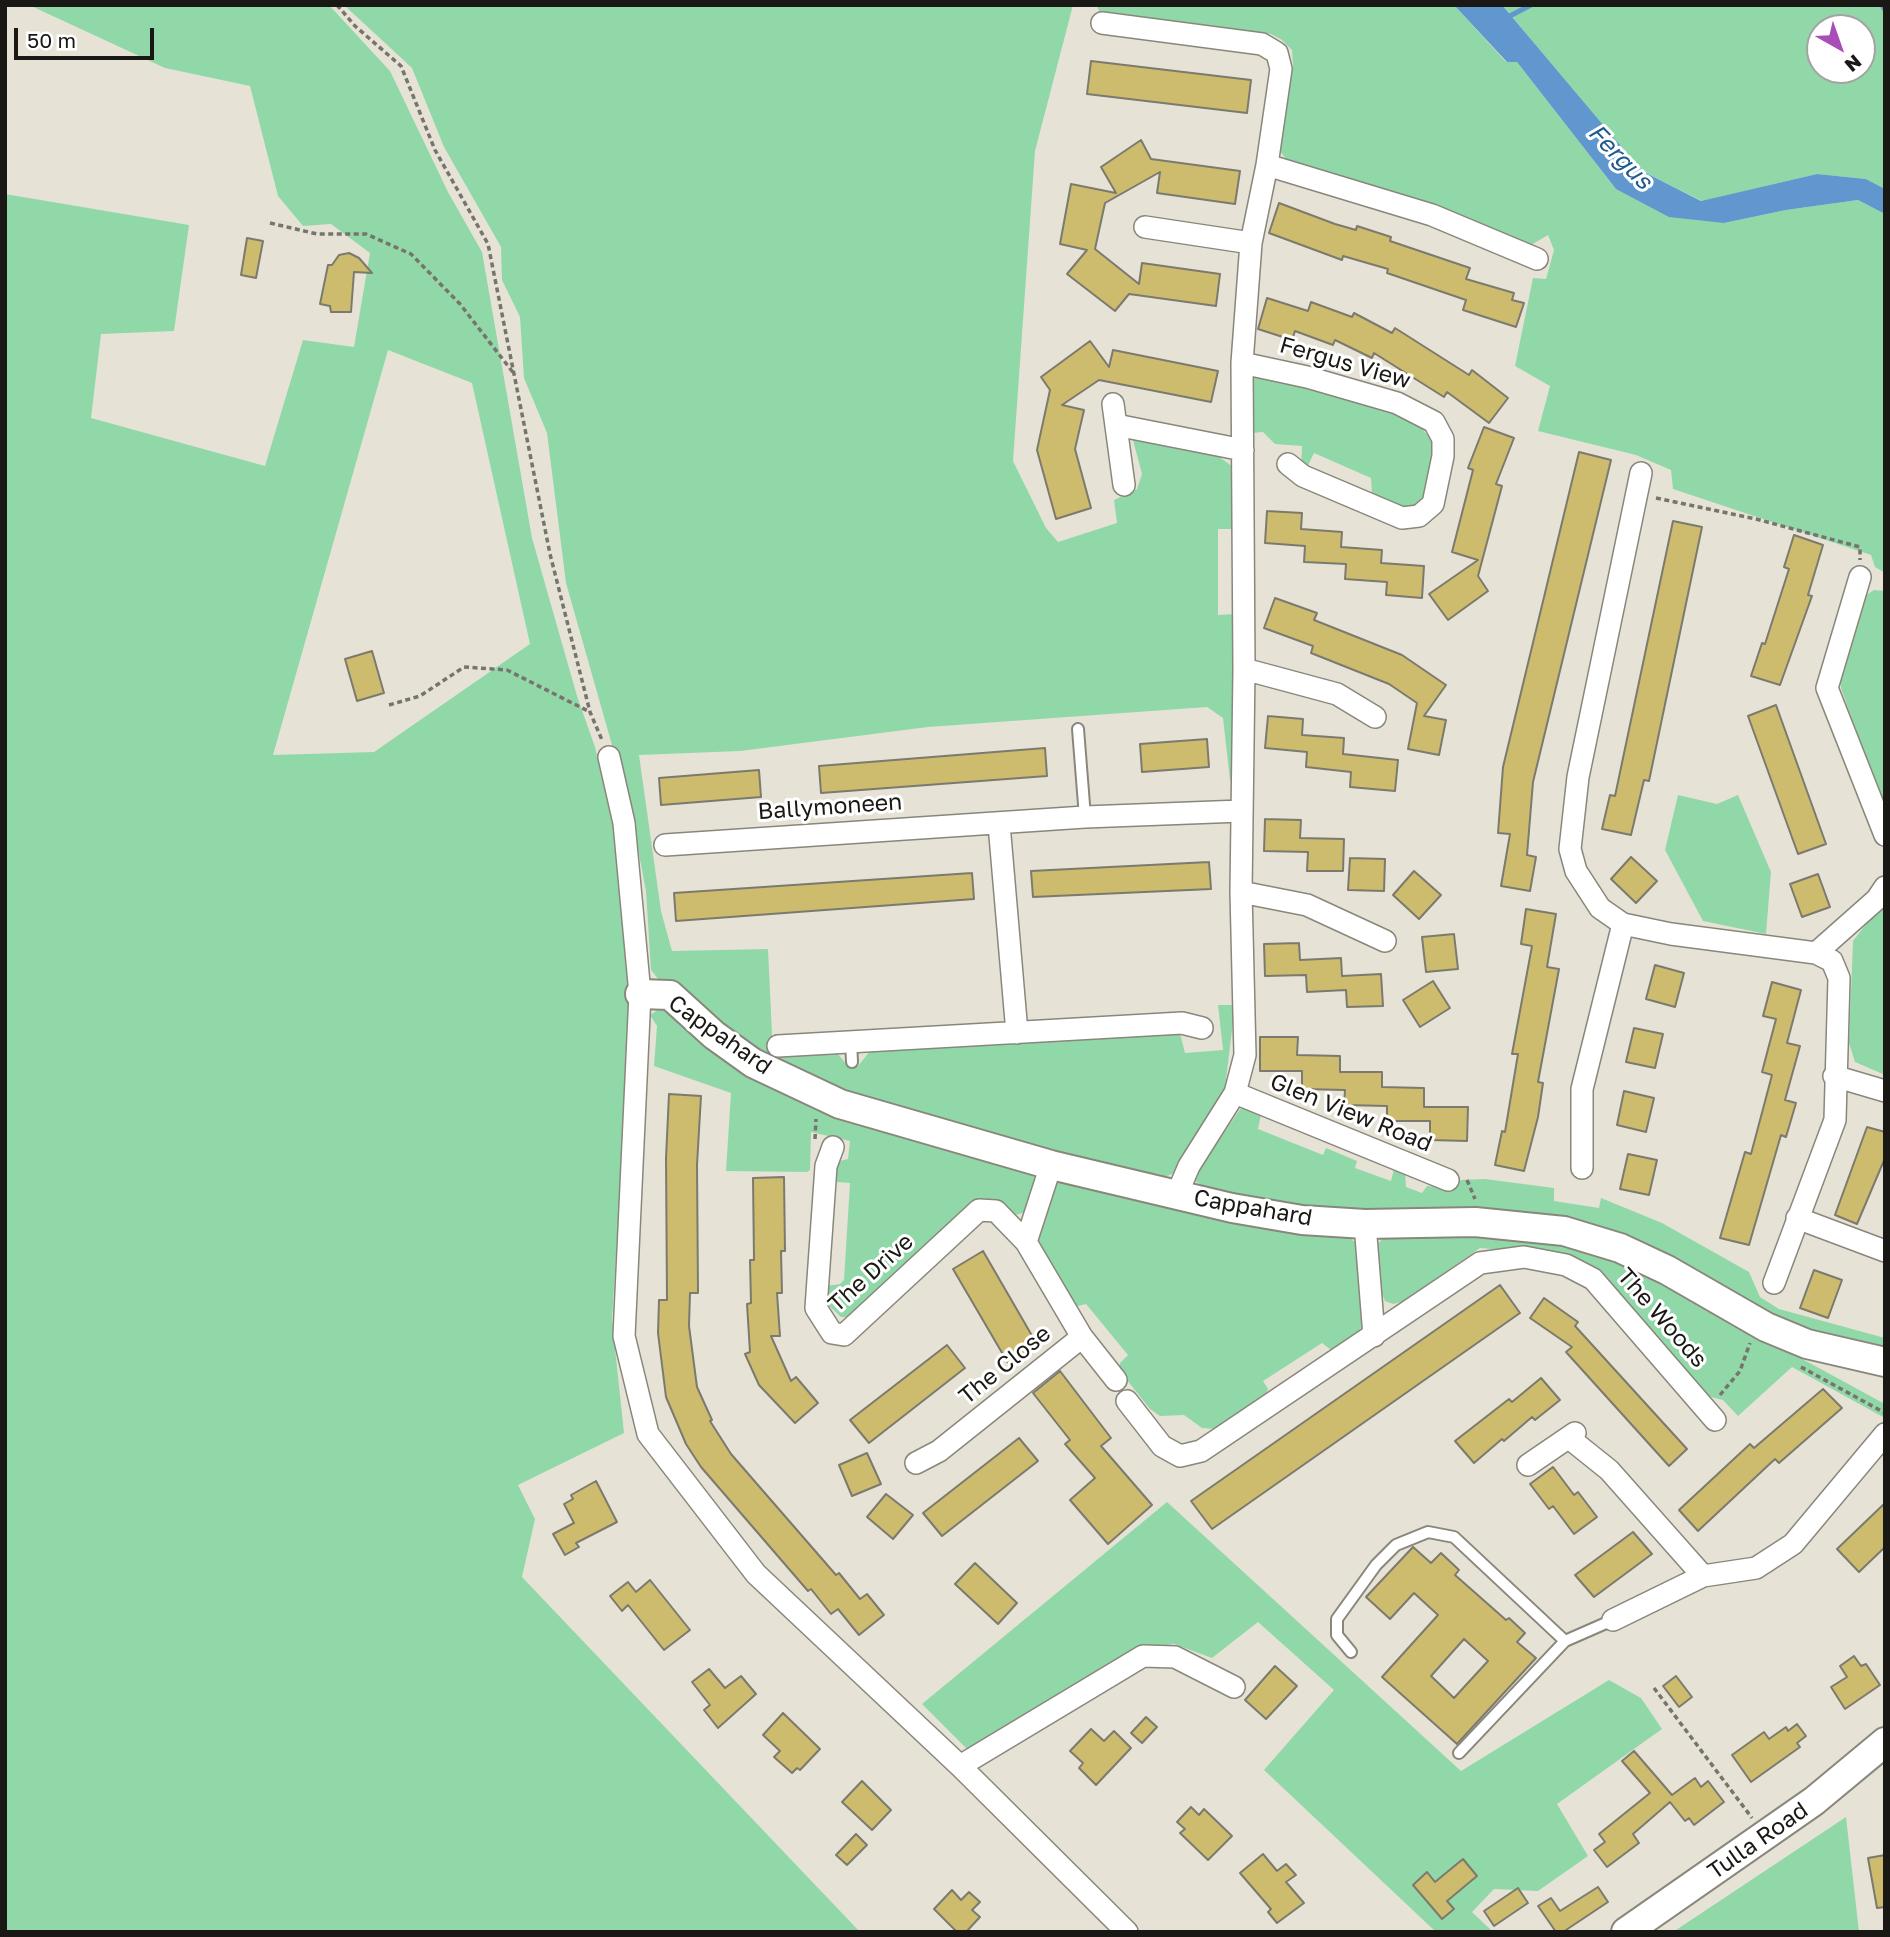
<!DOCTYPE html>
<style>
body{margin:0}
#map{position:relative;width:1890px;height:1937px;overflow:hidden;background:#e6e3d6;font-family:"Golos Text",sans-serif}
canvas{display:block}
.frame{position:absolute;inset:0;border:7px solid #191814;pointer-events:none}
.north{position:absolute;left:1806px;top:14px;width:70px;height:70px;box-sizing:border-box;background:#fff;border:2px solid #a3a3a1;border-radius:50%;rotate:140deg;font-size:19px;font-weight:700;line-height:28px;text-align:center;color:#191814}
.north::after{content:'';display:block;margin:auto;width:24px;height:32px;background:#a94db8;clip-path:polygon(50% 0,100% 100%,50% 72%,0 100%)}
.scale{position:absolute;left:14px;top:28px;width:140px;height:32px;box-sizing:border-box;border:4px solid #191814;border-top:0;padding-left:9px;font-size:21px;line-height:24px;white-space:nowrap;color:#191814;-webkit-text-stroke:5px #fff;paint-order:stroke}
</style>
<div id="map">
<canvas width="1890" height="1937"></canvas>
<div class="frame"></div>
<div class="north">N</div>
<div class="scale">50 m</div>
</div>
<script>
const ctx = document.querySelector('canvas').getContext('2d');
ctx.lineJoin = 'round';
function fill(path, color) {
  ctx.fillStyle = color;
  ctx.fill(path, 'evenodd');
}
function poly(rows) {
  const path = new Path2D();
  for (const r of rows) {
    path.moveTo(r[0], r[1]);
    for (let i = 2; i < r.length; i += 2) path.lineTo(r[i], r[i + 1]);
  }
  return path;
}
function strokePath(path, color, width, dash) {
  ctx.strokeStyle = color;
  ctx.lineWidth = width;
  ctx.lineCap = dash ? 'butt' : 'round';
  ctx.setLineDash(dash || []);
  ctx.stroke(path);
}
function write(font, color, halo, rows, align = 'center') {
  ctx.font = font + ' "Golos Text",sans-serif';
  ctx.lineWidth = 6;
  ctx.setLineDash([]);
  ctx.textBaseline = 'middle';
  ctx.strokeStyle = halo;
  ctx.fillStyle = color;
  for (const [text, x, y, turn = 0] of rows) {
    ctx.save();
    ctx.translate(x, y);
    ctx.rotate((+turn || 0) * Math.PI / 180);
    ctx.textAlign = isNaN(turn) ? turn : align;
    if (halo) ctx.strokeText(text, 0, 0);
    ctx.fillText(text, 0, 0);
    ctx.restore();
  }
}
const green = poly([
 [29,5,329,5,390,71,448,192,482,252,532,538,577,696,595,747,629,899,634,954,612,1320,624,1433,518,1485,535,1519,522,1577,860,1932,5,1932,5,194,189,225,174,331,101,334,91,418,265,466,303,340,354,347,370,253,331,224,303,226,278,196,250,86,165,68],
 [388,350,472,383,530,644,374,752,273,755],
 [344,5,1073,5,1035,151,1013,461,1046,528,1058,542,1117,523,1114,500,1137,489,1142,474,1133,440,1218,456,1233,467,1235,529,1218,529,1218,615,1235,614,1234,781,1230,780,1223,718,1207,707,928,727,740,751,639,755,661,911,672,951,768,949,773,1055,838,1054,847,1065,858,1066,870,1051,1180,1033,1185,1053,1223,1050,1218,1005,1235,1005,1225,1088,1211,1122,1174,1173,1163,1178,1005,1143,814,1084,738,1039,679,987,659,980,651,970,646,891,631,812,566,583,547,433,524,378,520,317,502,280,501,247,444,147,412,68],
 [1087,5,1454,5,1506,62,1517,62,1616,189,1724,223,1786,210,1858,200,1885,214,1885,573,1875,567,1871,555,1673,489,1671,470,1636,455,1538,431,1550,386,1515,366,1533,278,1546,279,1554,250,1548,235,1526,248,1286,159,1279,150,1278,140,1293,65,1292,50,1282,40,1271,34,1100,13,1097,6],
 [1502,5,1885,5,1885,189,1866,179,1817,174,1702,201,1642,171],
 [1820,28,1862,28,1862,70,1820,70],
 [1268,375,1413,419,1435,443,1427,498,1419,507,1402,510,1372,495,1371,478,1314,453,1306,470,1301,468,1302,446,1275,444,1263,432,1252,433,1249,385,1256,376],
 [1874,590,1885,591,1885,815,1841,688,1840,674,1863,597],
 [1678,795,1717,804,1738,795,1771,872,1766,934,1703,921,1665,850],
 [1885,900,1885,1075,1855,1062,1849,1043,1853,941],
 [672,1008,726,1057,1024,1169,1034,1177,1036,1189,1028,1211,1013,1216,999,1203,988,1199,970,1204,858,1309,849,1317,841,1317,825,1302,826,1286,840,1284,844,1280,850,1183,837,1182,833,1177,836,1162,848,1159,850,1141,811,1132,810,1170,807,1172,726,1171,731,1093,654,1066,657,1026,650,1015,659,1009],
 [1241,1108,1261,1115,1258,1129,1323,1155,1326,1148,1357,1161,1355,1168,1391,1181,1394,1169,1405,1172,1406,1187,1422,1193,1427,1186,1452,1188,1461,1180,1485,1179,1554,1188,1554,1201,1599,1208,1601,1198,1662,1223,1749,1272,1760,1297,1779,1309,1885,1338,1885,1350,1811,1333,1573,1222,1514,1212,1357,1215,1217,1194,1195,1181,1196,1174],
 [1059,1179,1348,1236,1359,1246,1364,1320,1360,1330,1331,1350,1322,1343,1263,1381,1268,1389,1266,1397,1217,1429,1202,1428,1184,1415,1160,1416,1150,1409,1119,1370,1120,1363,1128,1355,1086,1304,1074,1307,1036,1243,1052,1190],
 [1422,1232,1566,1242,1668,1281,1782,1348,1885,1404,1885,1414,1883,1417,1792,1367,1738,1416,1723,1400,1707,1396,1588,1266,1541,1253,1480,1248,1402,1302,1393,1304,1385,1301,1382,1294,1376,1247,1384,1236],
 [1167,1502,1461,1771,1609,1680,1641,1698,1662,1729,1557,1804,1588,1856,1538,1891,1494,1889,1472,1912,1493,1932,1436,1932,1264,1770,1334,1690,1258,1622,1212,1658,1174,1644,1135,1650,967,1749,922,1704],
 [1846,1817,1859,1932,1673,1932]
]);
const water = poly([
 [1454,5,1502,5,1642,171,1701,201,1817,174,1866,179,1885,189,1885,214,1858,200,1786,210,1724,223,1669,217,1616,189,1517,62,1507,62]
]);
const stream = poly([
 [1882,5,1885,10],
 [1506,18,1531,5]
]);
const building = poly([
 [1091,61,1251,80,1247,113,1087,94,1091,61],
 [1141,140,1151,159,1240,171,1235,204,1157,193,1160,172,1105,203,1095,249,1139,284,1142,263,1220,274,1216,306,1129,294,1115,311,1067,274,1087,250,1060,244,1071,184,1116,193,1101,167,1141,140],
 [1279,203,1335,224,1356,230,1357,226,1391,237,1390,241,1470,268,1466,279,1514,293,1512,300,1524,303,1516,327,1463,310,1466,300,1387,273,1388,269,1343,256,1342,260,1269,233,1279,203],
 [247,238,263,241,256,278,241,275,247,238],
 [349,253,359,258,372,273,354,272,351,312,331,312,330,306,320,304,328,265,332,265,339,255,349,253],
 [1267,298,1308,311,1311,302,1352,317,1354,313,1392,333,1395,328,1469,375,1472,370,1508,398,1489,423,1447,392,1444,397,1374,353,1372,358,1335,340,1333,345,1295,331,1292,340,1258,329,1267,298],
 [1090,341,1109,367,1113,350,1218,371,1211,402,1099,380,1062,405,1084,410,1075,449,1091,508,1056,519,1037,450,1050,390,1041,377,1090,341],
 [1484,427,1514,438,1496,484,1502,486,1478,576,1488,591,1448,620,1429,594,1478,560,1452,552,1473,470,1468,468,1484,427],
 [1579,452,1611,460,1533,782,1527,855,1536,857,1530,891,1501,886,1510,834,1498,833,1503,767,1579,452],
 [1267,511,1302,513,1301,529,1342,532,1341,547,1382,550,1381,563,1424,566,1422,598,1386,595,1387,582,1345,579,1346,564,1304,562,1305,546,1265,543,1267,511],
 [1673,521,1702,527,1649,781,1644,780,1631,835,1602,829,1610,795,1615,796,1673,521],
 [1794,535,1823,545,1808,595,1812,596,1780,685,1751,676,1762,643,1765,644,1789,569,1784,567,1794,535],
 [1275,598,1317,613,1314,620,1402,655,1446,685,1424,716,1446,720,1439,755,1408,749,1417,703,1389,684,1311,653,1313,646,1264,628,1275,598],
 [372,651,384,693,357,701,345,659,372,651],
 [1776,705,1826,844,1798,854,1748,716,1776,705],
 [1268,716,1303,719,1302,735,1344,738,1343,754,1398,760,1395,791,1350,787,1351,772,1306,767,1307,752,1265,748,1268,716],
 [1207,739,1209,767,1142,772,1140,744,1207,739],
 [1045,748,1047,776,821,793,819,766,1045,748],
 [759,770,761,797,661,805,659,778,759,770],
 [1265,819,1301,820,1300,838,1344,839,1343,871,1307,871,1308,852,1264,851,1265,819],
 [1631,857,1657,881,1636,903,1611,879,1631,857],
 [1350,858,1385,859,1384,891,1348,890,1350,858],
 [1209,862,1211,889,1033,897,1031,871,1209,862],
 [1414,871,1441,895,1419,919,1393,895,1414,871],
 [972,873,974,899,676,921,674,893,972,873],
 [1818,874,1830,907,1802,917,1790,884,1818,874],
 [1526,909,1556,914,1547,967,1559,969,1538,1082,1543,1083,1538,1117,1524,1171,1495,1165,1502,1131,1505,1132,1518,1054,1512,1054,1532,946,1521,944,1526,909],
 [1454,934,1458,969,1426,972,1422,937,1454,934],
 [1299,943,1300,960,1341,958,1342,976,1381,974,1383,1006,1347,1007,1346,990,1307,992,1306,975,1265,976,1264,944,1299,943],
 [1655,965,1684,973,1675,1007,1646,999,1655,965],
 [1433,981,1450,1008,1420,1027,1403,1000,1433,981],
 [1772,982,1801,990,1787,1043,1800,1046,1785,1100,1796,1103,1786,1137,1781,1135,1749,1245,1720,1238,1745,1152,1751,1154,1772,1075,1762,1072,1776,1019,1763,1016,1772,982],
 [1634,1028,1663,1034,1655,1068,1626,1062,1634,1028],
 [1260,1037,1298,1037,1297,1055,1340,1056,1340,1072,1382,1072,1382,1087,1424,1088,1424,1107,1468,1107,1467,1141,1430,1140,1430,1121,1387,1121,1387,1106,1344,1105,1345,1090,1302,1089,1302,1071,1260,1071,1260,1037],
 [1624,1091,1654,1098,1646,1132,1617,1125,1624,1091],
 [669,1094,701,1096,697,1165,698,1293,690,1293,689,1326,697,1387,712,1420,710,1421,731,1454,836,1575,839,1573,860,1599,867,1594,884,1615,859,1635,838,1609,831,1614,811,1589,808,1591,701,1467,686,1444,666,1397,658,1333,659,1300,667,1300,666,1158,669,1094],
 [1867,1127,1885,1132,1885,1158,1857,1224,1835,1215,1867,1127],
 [1628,1154,1657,1160,1649,1195,1620,1189,1628,1154],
 [784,1177,785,1251,781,1251,782,1293,777,1293,780,1336,771,1336,791,1381,796,1377,818,1403,795,1423,759,1385,745,1354,750,1352,747,1304,751,1303,750,1260,754,1260,753,1178,784,1177],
 [983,1251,1038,1346,1008,1363,953,1269,983,1251],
 [1814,1270,1842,1280,1828,1318,1800,1308,1814,1270],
 [1500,1285,1520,1313,1212,1529,1191,1501,1500,1285],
 [1544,1298,1578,1322,1575,1326,1687,1449,1669,1466,1566,1352,1572,1347,1530,1318,1544,1298],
 [947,1345,965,1368,869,1443,850,1420,947,1345],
 [1060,1371,1111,1438,1101,1446,1152,1505,1108,1544,1070,1500,1095,1478,1065,1444,1070,1440,1033,1393,1060,1371],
 [1541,1378,1560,1400,1535,1420,1532,1417,1504,1441,1502,1439,1474,1463,1455,1441,1509,1399,1512,1402,1541,1378],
 [1823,1389,1842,1408,1779,1463,1775,1459,1698,1531,1679,1510,1750,1444,1754,1448,1823,1389],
 [1019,1438,1038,1461,942,1536,923,1513,1019,1438],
 [867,1453,881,1484,852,1496,839,1465,867,1453],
 [1553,1467,1574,1495,1578,1492,1597,1517,1574,1534,1553,1506,1549,1509,1530,1484,1553,1467],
 [596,1481,617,1522,576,1543,579,1547,565,1555,553,1534,574,1523,564,1504,573,1499,571,1495,596,1481],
 [886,1494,913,1515,893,1539,867,1517,886,1494],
 [1885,1503,1885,1547,1859,1572,1837,1549,1885,1503],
 [1633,1532,1652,1554,1594,1597,1575,1575,1633,1532],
 [1413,1547,1431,1563,1441,1553,1459,1570,1455,1575,1506,1620,1509,1618,1525,1633,1517,1642,1536,1658,1457,1744,1382,1677,1438,1615,1414,1593,1390,1619,1366,1597,1413,1547],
 [1464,1639,1488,1661,1454,1698,1431,1676,1464,1639],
 [975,1563,1017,1603,998,1624,955,1584,975,1563],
 [650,1580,690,1630,664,1650,628,1605,622,1611,610,1596,628,1582,636,1592,650,1580],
 [1854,1656,1861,1666,1866,1664,1880,1685,1845,1709,1831,1687,1847,1677,1840,1666,1854,1656],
 [1275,1666,1297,1686,1266,1719,1245,1700,1275,1666],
 [709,1669,725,1688,741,1676,756,1694,718,1728,704,1710,710,1705,692,1682,709,1669],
 [1676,1676,1692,1697,1679,1707,1663,1686,1676,1676],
 [783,1713,820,1749,800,1770,797,1768,792,1773,774,1757,780,1751,763,1735,783,1713],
 [1146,1717,1157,1727,1142,1743,1131,1733,1146,1717],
 [1797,1724,1806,1736,1797,1743,1800,1747,1751,1782,1732,1755,1764,1732,1769,1739,1786,1727,1788,1731,1797,1724],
 [1091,1729,1104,1741,1114,1731,1131,1748,1096,1785,1079,1768,1083,1763,1070,1751,1091,1729],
 [1634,1751,1672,1795,1695,1778,1701,1787,1708,1781,1724,1802,1694,1825,1689,1818,1685,1821,1670,1802,1633,1834,1639,1843,1607,1867,1594,1850,1605,1842,1599,1834,1650,1793,1622,1761,1634,1751],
 [862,1781,891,1810,872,1830,842,1802,862,1781],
 [1191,1807,1199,1815,1204,1809,1232,1836,1208,1860,1180,1833,1185,1829,1177,1822,1191,1807],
 [856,1834,867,1845,847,1865,836,1855,856,1834],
 [1263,1854,1277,1871,1286,1864,1296,1875,1286,1882,1304,1903,1277,1923,1268,1912,1271,1909,1240,1873,1263,1854],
 [1885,1855,1885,1907,1877,1908,1868,1858,1885,1855],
 [1463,1859,1477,1876,1447,1901,1454,1909,1442,1919,1413,1885,1427,1872,1435,1882,1463,1859],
 [1598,1887,1608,1902,1563,1932,1556,1932,1538,1906,1551,1898,1560,1911,1598,1887],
 [1518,1888,1528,1903,1494,1926,1484,1911,1518,1888],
 [952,1890,961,1900,969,1892,980,1902,972,1910,980,1917,966,1932,957,1932,934,1909,952,1890]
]);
const path = poly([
 [337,5,355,26,401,66,435,150,488,244,550,554,590,712,602,740],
 [270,223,317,234,366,234,411,254,460,304,515,375],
 [1656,498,1756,519,1860,547,1860,560],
 [389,705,420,696,464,667,507,670,590,712],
 [815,1139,816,1119],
 [1467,1180,1475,1199],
 [1801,1367,1885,1413],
 [1720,1395,1740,1371,1750,1343],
 [1654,1688,1752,1818]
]);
const lane = poly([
 [1078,729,1085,817],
 [851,1041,852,1062],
 [1351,1652,1337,1635,1337,1619,1376,1565,1396,1545,1428,1532,1454,1537,1565,1641],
 [1459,1753,1565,1641,1613,1620]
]);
const street = poly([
 [1102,23,1262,44,1277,53,1281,69,1267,165,1251,243,1242,363,1244,669,1241,892,1245,1055,1235,1093,1189,1166,1177,1194],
 [1267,165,1432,215,1537,259],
 [1145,227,1251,243],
 [1242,363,1307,377,1397,403,1434,422,1443,439,1443,456,1433,504,1419,516,1402,518,1303,476,1288,464],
 [1113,404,1124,485],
 [1116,425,1243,450],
 [1641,473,1578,777,1570,849,1576,871,1600,908,1623,924,1671,934,1816,953,1877,899,1885,887],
 [1860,577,1827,688,1885,835],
 [1244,669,1337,694,1375,717],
 [609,757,624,823,640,994,624,1336,648,1434,756,1574,960,1766,1127,1932],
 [999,824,1017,1033],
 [665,845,1085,817,1241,811],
 [1241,892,1307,905,1385,941],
 [778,1046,1182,1023,1202,1028],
 [1834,1076,1885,1091],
 [1235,1093,1448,1180],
 [833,1147,826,1166,816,1308,832,1333,844,1335,979,1210,996,1211,1026,1242,1051,1165],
 [1582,1168,1582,1089,1623,924],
 [1797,1218,1885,1251],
 [1365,1224,1374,1336],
 [1026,1242,1082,1337,1116,1380],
 [1774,1283,1835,1120,1839,978,1832,961,1816,953],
 [1127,1401,1162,1446,1180,1456,1201,1451,1480,1263,1524,1257,1566,1265,1593,1279,1715,1420],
 [1569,1438,1609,1470,1703,1576],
 [916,1463,939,1451,1082,1337],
 [1528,1465,1575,1433],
 [1613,1620,1703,1576,1756,1568,1793,1544,1885,1434],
 [960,1766,1143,1656,1175,1657,1234,1687]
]);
const secondary = poly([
 [640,994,670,995,714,1035,753,1063,840,1104,1051,1165,1232,1208,1302,1220,1365,1224,1475,1222,1564,1231,1620,1248,1667,1270,1766,1327,1807,1344,1885,1362],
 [1626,1932,1814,1801,1885,1742]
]);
const streetNames = [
 ["Fergus View",1345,363,16],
 ["Ballymoneen",830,807,-4],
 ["Cappahard",720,1035,35],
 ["Glen View Road",1351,1113,22],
 ["Cappahard",1253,1208,10],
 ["The Drive",871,1273,-42],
 ["The Woods",1662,1318,49],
 ["The Close",1005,1365,-39],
 ["Tulla Road",1758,1841,-35]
];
const waterNames = [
 ["Fergus",1620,157,46]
];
fill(green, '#91d8a9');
fill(water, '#5f97ce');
strokePath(stream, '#5f97ce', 5);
fill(building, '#cdbc6d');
strokePath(building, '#7c7a6e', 2);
strokePath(lane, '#89867b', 14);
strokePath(street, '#89867b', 24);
strokePath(secondary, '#89867b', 32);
strokePath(path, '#76746c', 3.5, [5, 3.5]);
strokePath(lane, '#fff', 10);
strokePath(street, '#fff', 21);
strokePath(secondary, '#fff', 28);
write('23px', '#191814', '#fff', streetNames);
write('italic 24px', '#1e5a8e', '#fff', waterNames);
</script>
